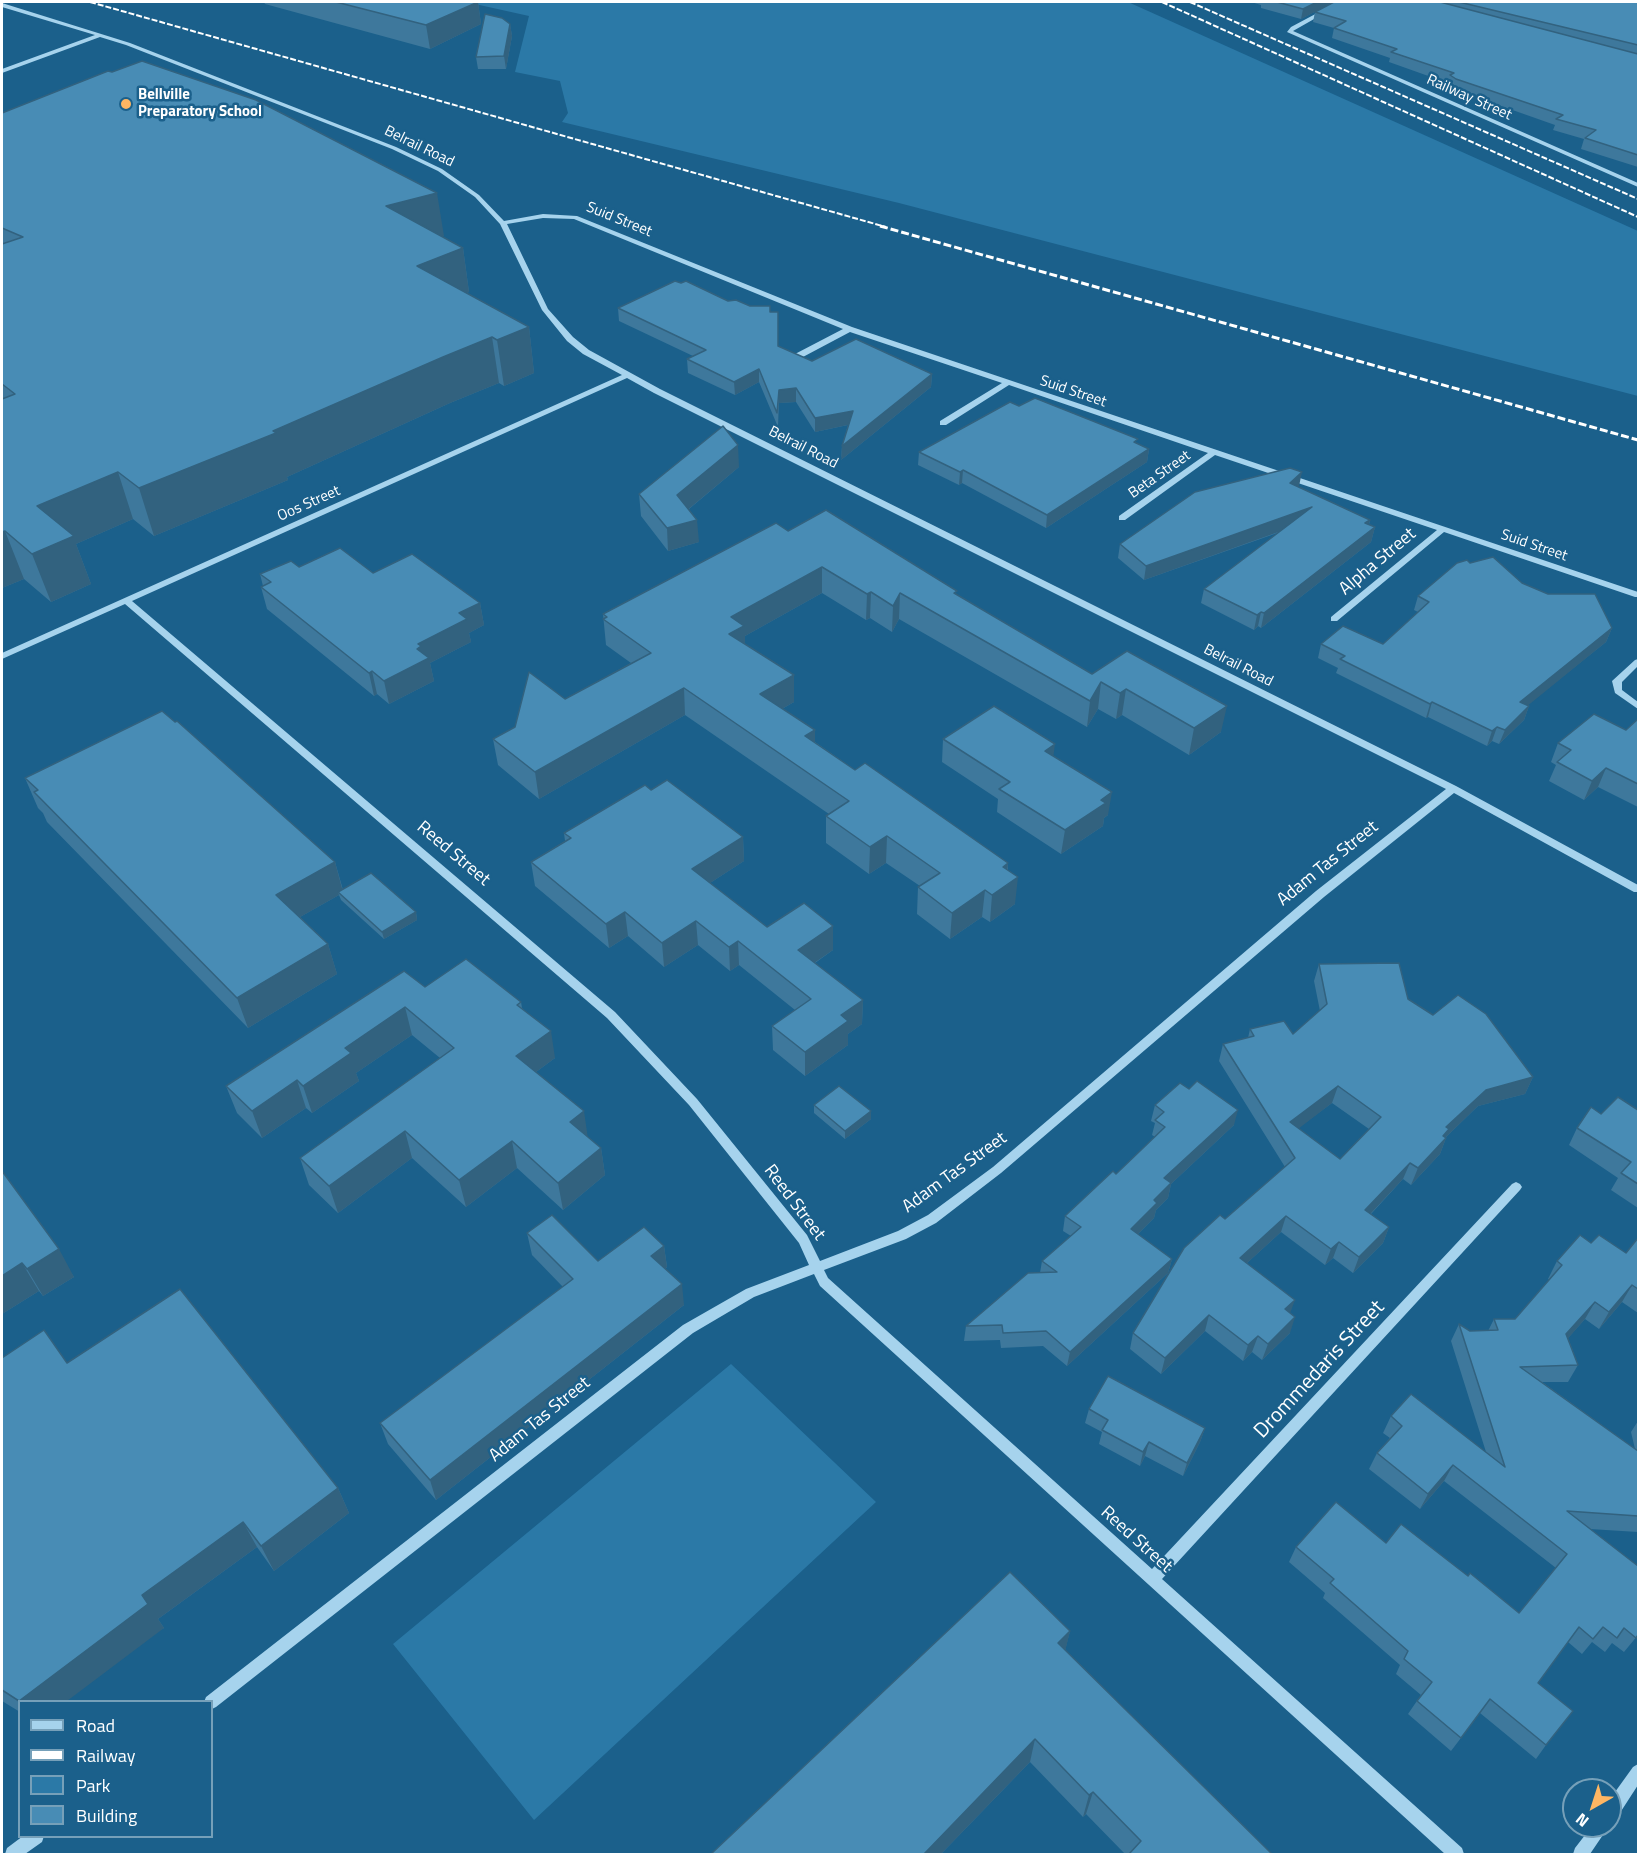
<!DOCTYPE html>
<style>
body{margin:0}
#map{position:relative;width:1640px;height:1856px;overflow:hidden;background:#1b608b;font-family:"Titillium Web",sans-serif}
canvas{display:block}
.frame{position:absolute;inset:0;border:3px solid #fff;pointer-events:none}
.legend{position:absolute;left:18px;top:1700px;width:195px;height:138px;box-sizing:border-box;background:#1b608b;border:2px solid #76a0b9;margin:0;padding:8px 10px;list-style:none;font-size:18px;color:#fff}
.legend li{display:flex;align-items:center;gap:12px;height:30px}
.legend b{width:30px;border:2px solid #76a0b9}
.north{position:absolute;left:1562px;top:1778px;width:60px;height:60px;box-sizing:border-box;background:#1b608b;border:2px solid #76a0b9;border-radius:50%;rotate:219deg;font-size:16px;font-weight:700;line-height:24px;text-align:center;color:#fff}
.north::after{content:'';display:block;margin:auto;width:21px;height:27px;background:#feb663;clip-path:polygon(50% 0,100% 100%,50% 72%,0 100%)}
</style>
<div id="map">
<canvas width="1640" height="1856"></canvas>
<div class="frame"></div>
<ul class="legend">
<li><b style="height:8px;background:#a6d3ed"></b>Road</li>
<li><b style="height:8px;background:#fff"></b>Railway</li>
<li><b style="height:16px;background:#2b79a7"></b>Park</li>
<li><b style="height:16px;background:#488cb5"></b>Building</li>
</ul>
<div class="north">N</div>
</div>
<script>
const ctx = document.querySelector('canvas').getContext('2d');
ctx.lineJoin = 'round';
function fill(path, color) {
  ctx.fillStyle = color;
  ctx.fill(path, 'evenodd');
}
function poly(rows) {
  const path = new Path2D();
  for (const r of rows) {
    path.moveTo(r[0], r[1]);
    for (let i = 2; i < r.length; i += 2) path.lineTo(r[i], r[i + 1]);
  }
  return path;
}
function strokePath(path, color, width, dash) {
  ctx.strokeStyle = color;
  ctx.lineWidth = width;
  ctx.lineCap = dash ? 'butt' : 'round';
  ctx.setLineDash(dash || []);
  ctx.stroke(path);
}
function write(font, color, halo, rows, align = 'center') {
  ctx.font = font + ' "Titillium Web",sans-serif';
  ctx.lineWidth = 5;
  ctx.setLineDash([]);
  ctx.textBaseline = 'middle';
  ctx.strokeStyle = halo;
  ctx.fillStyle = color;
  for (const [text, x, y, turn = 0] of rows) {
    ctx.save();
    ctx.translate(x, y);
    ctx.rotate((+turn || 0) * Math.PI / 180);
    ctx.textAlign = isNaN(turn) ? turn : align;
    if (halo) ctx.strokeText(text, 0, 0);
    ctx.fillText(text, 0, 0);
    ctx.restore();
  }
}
const green = poly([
 [466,2,1128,2,1638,231,1638,396,899,203,562,122,568,113,560,81,515,72,529,16],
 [731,1364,876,1502,534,1820,393,1644]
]);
const minor = poly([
 [1338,2,1344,2,1293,31,1638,183,1638,187,1287,32,1291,27,1338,2],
 [2,3,130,43,396,147,442,169,479,195,504,221,543,214,577,216,852,327,1638,592,1638,597,1635,597,1444,532,1337,621,1331,621,1331,617,1437,530,1215,455,1125,520,1119,520,1119,516,1208,453,1009,385,946,425,940,425,940,421,1002,383,850,332,801,358,795,358,795,354,843,329,574,219,543,218,507,224,548,309,573,337,589,350,660,389,1456,786,1638,885,1638,892,1634,892,1454,793,1324,897,1001,1173,936,1223,906,1239,824,1270,828,1278,1152,1569,1512,1184,1516,1182,1520,1184,1522,1187,1520,1190,1162,1579,1462,1848,1464,1854,1445,1854,820,1286,814,1274,754,1297,693,1333,216,1707,212,1709,212,1702,204,1702,206,1697,683,1325,746,1289,809,1265,799,1243,689,1105,607,1018,125,604,2,659,2,653,622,375,583,354,567,341,542,310,500,224,475,197,438,171,392,149,126,45,100,37,2,73,2,69,95,35,2,7,2,3],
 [627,378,654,393,1446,789,1316,891,993,1167,928,1215,898,1231,820,1261,807,1235,697,1099,615,1012,132,601,627,378],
 [1638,659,1638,666,1622,682,1622,690,1638,702,1638,709,1615,693,1612,681,1635,660,1638,659],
 [1638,1764,1638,1785,1616,1819,1610,1821,1610,1799,1633,1767,1638,1764],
 [1592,1826,1609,1826,1590,1854,1573,1854,1575,1848,1592,1826],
 [23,1836,44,1836,42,1842,25,1854,5,1854,7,1848,23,1836]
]);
const railFar1 = poly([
 [90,2,886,227],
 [1162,2,1638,217],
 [1190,2,1638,199]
]);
const rail = poly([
 [880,226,1638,440]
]);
const wall = poly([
 [264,2,478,2,481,24,430,49,265,4],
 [1251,2,1638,2,1638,167,1581,149,1584,139,1553,130,1555,125,1453,89,1448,86,1448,83,1389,62,1390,58,1332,38,1334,28,1313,22,1315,12,1322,8,1301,19,1261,8,1261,5],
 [510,24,512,36,506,69,478,69,476,57],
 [2,113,444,236,441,236,463,248,469,292,466,293,529,327,534,373,504,386,499,383,450,403,287,477,288,480,154,536,133,519,76,544,91,584,51,602,24,579,2,588],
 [728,301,770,312,778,346,812,361,932,374,931,387,841,460,842,446,848,425,815,432,796,402,779,403,778,427,759,382,735,395,688,373,687,359,693,356,619,321,618,308],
 [1019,406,1137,444,1149,449,1147,462,1046,528,962,483,959,485,918,465,919,452],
 [739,467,689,509,699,542,668,551,641,516,639,494],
 [1299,486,1298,487,1370,520,1369,525,1375,527,1371,542,1261,628,1258,626,1254,630,1201,603,1204,589,1280,532,1144,580,1118,558,1120,544],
 [788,531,957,595,1092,674,1127,651,1221,732,1189,755,1122,715,1116,719,1098,709,1087,727,899,619,892,632,870,618,866,620,822,593,745,636,745,644,794,702,782,709,815,742,855,770,1008,863,1008,870,1015,904,990,922,982,917,950,939,917,914,918,887,920,886,886,863,869,874,826,843,826,816,829,814,685,715,539,799,498,765,493,739,631,663,606,645,603,614],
 [1470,563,1522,583,1612,628,1606,642,1527,705,1529,706,1524,720,1499,744,1492,741,1487,746,1428,717,1426,718,1336,673,1338,668,1318,658,1321,644,1383,644,1418,612,1414,610,1418,596],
 [299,567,373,573,480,603,484,625,469,633,471,642,430,663,434,681,389,704,377,694,374,696,267,609,261,587,263,586,260,574],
 [1638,719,1638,807,1598,787,1584,800,1549,781,1556,765,1551,762,1558,743,1626,730],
 [943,739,1054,756,1108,815,1104,818,1103,826,1061,854,997,812,998,799,942,762],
 [25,778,335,862,343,890,416,912,417,920,384,939,341,900,339,895,300,917,328,944,337,974,248,1028,47,822,43,813,38,808],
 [651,790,743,837,744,861,710,883,767,927,833,926,833,950,815,963,863,1000,862,1024,848,1034,848,1045,805,1076,773,1050,772,1026,795,1010,739,965,730,971,698,945,664,967,628,936,609,948,535,886,531,862,565,841,564,833],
 [1319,964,1408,999,1533,1077,1525,1094,1478,1106,1446,1137,1446,1138,1440,1154,1411,1185,1403,1179,1371,1214,1389,1227,1383,1243,1353,1273,1333,1258,1325,1265,1281,1232,1247,1263,1290,1313,1290,1333,1262,1360,1252,1352,1243,1361,1205,1331,1161,1374,1130,1349,1133,1333,1225,1219,1285,1167,1219,1061,1223,1044,1248,1038,1250,1029,1293,1034,1320,1011,1314,981],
 [1332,1103,1369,1129,1340,1159,1298,1128],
 [425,987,521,1002,522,1008,555,1058,536,1072,588,1137,601,1148,605,1175,563,1210,517,1168,466,1207,412,1158,338,1213,309,1185,300,1158,440,1058,412,1035,356,1073,359,1081,312,1113,306,1108,262,1138,237,1113,226,1086],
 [814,1105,871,1111,871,1119,845,1139,814,1113],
 [1155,1105,1234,1125,1171,1184,1168,1198,1156,1210,1154,1218,1138,1234,1172,1259,1168,1273,1067,1366,1043,1346,1001,1348,1000,1340,964,1341,966,1326,1040,1273,1042,1261,1071,1236,1063,1231,1065,1216,1116,1174,1155,1137,1152,1135,1155,1123,1151,1121],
 [1638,1110,1638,1208,1611,1190,1618,1178,1569,1145,1577,1128,1601,1114],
 [2,1171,74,1277,43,1296,39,1291,2,1314],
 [527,1233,598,1261,664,1246,667,1267,665,1269,684,1305,436,1500,388,1444,380,1423,563,1287,532,1255],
 [1638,1238,1638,1313,1622,1302,1599,1329,1585,1319,1568,1338,1578,1365,1568,1382,1542,1382,1635,1449,1631,1432,1638,1421,1638,1532,1590,1529,1638,1635,1624,1652,1612,1643,1605,1652,1592,1642,1582,1654,1568,1642,1538,1683,1546,1745,1536,1759,1480,1713,1451,1751,1408,1714,1421,1695,1396,1674,1400,1665,1323,1598,1325,1593,1289,1562,1296,1547,1386,1543,1468,1576,1519,1613,1556,1568,1444,1481,1420,1509,1369,1469,1377,1453,1390,1438,1383,1433,1391,1416,1486,1452,1451,1341,1459,1324,1470,1331,1488,1331,1494,1319,1515,1319,1550,1280,1548,1279,1557,1261,1591,1243,1626,1253],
 [2,1358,67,1363,338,1488,349,1513,274,1571,257,1547,158,1619,164,1628,20,1701,20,1712,2,1701],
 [1089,1409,1205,1428,1200,1442,1183,1476,1145,1456,1140,1466,1099,1444,1102,1432,1085,1423],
 [1070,1631,1065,1650,1272,1854,1125,1854,1086,1814,1083,1817,1030,1762,941,1854]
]);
const shadedWall = poly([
 [478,2,481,24,430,49,426,25],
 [1317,2,1334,2,1301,19,1303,9],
 [510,24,512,36,506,69,504,56],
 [437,193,444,236,394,250,386,206],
 [463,248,469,292,424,310,417,266],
 [529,327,534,373,504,386,497,340],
 [492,337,499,383,450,403,287,477,288,480,154,536,139,488,443,357],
 [759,369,759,382,735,395,734,382],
 [932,374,931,387,841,460,842,446],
 [796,388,796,402,779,403,778,427,779,390],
 [853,411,852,424,815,432,815,418],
 [738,445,739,467,679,517,677,495],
 [1149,449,1147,462,1046,528,1047,515],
 [963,470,962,483,959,485,960,472],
 [118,472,133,519,76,544,91,584,51,602,32,554,37,506],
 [1302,472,1299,486,1287,498,1290,483],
 [1312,507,1309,521,1144,580,1146,566],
 [697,520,699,542,668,551,667,528],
 [1370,520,1366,534,1375,527,1371,542,1261,628,1264,613],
 [5,531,24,579,2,588,2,532],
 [822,567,822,593,745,636,745,652,729,634,731,617],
 [871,592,870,618,866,620,867,594],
 [900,593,899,619,892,632,893,606],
 [480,603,484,625,469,633,471,642,430,663,434,681,389,704,384,681,417,649,418,644,459,613],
 [1261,612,1258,626,1254,630,1257,615],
 [1612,628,1606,642,1515,716,1520,702],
 [372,671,377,694,374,696,369,673],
 [794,675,794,702,761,721,760,694],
 [1101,682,1098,709,1087,727,1090,701],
 [684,688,685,715,539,799,535,772],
 [1126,689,1122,715,1116,719,1120,693],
 [1432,702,1428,717,1426,718,1430,704],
 [1227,706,1221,732,1189,755,1194,728],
 [1529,706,1524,720,1499,744,1505,730],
 [1497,727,1492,741,1487,746,1492,731],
 [815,730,815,757,805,736],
 [1055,744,1052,767,1045,751],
 [1606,768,1598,787,1584,800,1592,781],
 [1112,792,1108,815,1104,818,1103,826,1061,854,1065,830,1101,800],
 [887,836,886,863,869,874,870,847],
 [743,837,744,861,693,894,692,869],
 [335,862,343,892,338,892,339,895,286,925,276,895],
 [1008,863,1006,886,1018,877,1015,904,990,922,992,895,1003,867],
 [985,890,982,917,950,939,952,913],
 [416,912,417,920,384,939,382,932],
 [625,912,628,936,609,948,606,924],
 [696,921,698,945,664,967,662,943],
 [833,926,833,950,798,974,798,950],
 [738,941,739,965,730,971,729,947],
 [328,944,337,974,248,1028,237,998],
 [863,1000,862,1024,848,1034,848,1045,805,1076,805,1052,841,1015],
 [405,1007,412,1035,356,1073,359,1081,312,1113,303,1086,345,1048],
 [551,1031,555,1058,521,1083,516,1056],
 [1533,1077,1525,1094,1478,1106,1446,1137,1446,1138,1440,1154,1411,1185,1418,1168,1446,1127,1486,1090],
 [297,1080,306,1108,262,1138,252,1111],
 [1338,1086,1332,1103,1285,1139,1290,1122],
 [1238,1110,1234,1125,1171,1184,1168,1198,1156,1210,1154,1218,1128,1244,1131,1229,1154,1200,1164,1178],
 [584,1111,588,1139,570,1122],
 [871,1111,871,1119,845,1139,845,1131],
 [405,1131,412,1158,338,1213,329,1186],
 [512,1141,517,1168,466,1207,459,1180],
 [601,1148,605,1175,563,1210,558,1183],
 [1410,1163,1403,1179,1359,1226,1365,1210],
 [1286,1216,1281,1232,1235,1274,1240,1258],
 [1389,1227,1383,1243,1353,1273,1359,1257],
 [1339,1242,1333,1258,1325,1265,1331,1249],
 [664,1246,667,1267,654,1277,651,1256],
 [59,1249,74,1277,43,1296,27,1269],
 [1172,1259,1168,1273,1067,1366,1070,1352],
 [22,1263,39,1291,2,1314,2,1276],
 [682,1284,684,1305,436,1500,430,1480],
 [1632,1285,1622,1302,1599,1329,1609,1312],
 [1295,1300,1289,1316,1285,1309],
 [1595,1302,1585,1319,1557,1351,1566,1334],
 [1209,1315,1205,1331,1161,1374,1165,1358],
 [1295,1317,1290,1333,1262,1360,1268,1344],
 [1258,1336,1252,1352,1243,1361,1248,1345],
 [1205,1428,1200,1442,1183,1476,1187,1463],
 [1149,1442,1145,1456,1140,1466,1143,1452],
 [1453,1465,1444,1481,1420,1509,1428,1494],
 [338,1488,349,1513,274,1571,261,1546],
 [243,1522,257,1547,158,1619,164,1628,67,1701,20,1702,19,1701,142,1595],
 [1070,1631,1064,1656,1058,1643],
 [1035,1739,1030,1762,941,1854,924,1854],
 [1093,1792,1086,1814,1083,1817,1089,1795]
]);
const building = poly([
 [336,2,478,2,426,25,336,2],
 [1277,2,1317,2,1303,9,1277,2],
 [1334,2,1440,2,1638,54,1638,155,1585,138,1596,130,1556,119,1563,115,1456,79,1450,75,1454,73,1391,52,1397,49,1334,28,1346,21,1315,12,1334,2],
 [1459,2,1638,2,1638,45,1459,2],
 [485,14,502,18,510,24,504,56,476,57,485,14],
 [142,61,256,100,437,193,386,206,463,248,417,266,529,327,497,340,492,337,443,357,273,431,276,433,139,488,118,472,37,506,74,536,32,554,5,531,2,532,2,399,15,394,2,384,2,244,23,237,2,228,2,113,108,71,112,72,142,61],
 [675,281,681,283,686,281,728,301,736,300,750,306,770,306,770,312,778,312,778,346,812,361,856,339,932,374,842,446,853,411,815,418,796,388,779,390,777,413,759,369,734,382,687,359,706,350,618,308,675,281],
 [1035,398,1138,439,1134,442,1149,449,1047,515,963,470,960,472,919,452,1010,402,1019,406,1035,398],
 [723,426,738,445,677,495,697,520,667,528,639,494,723,426],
 [1290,468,1302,472,1290,483,1370,520,1365,523,1375,527,1264,613,1261,612,1257,615,1204,589,1312,507,1146,566,1120,544,1195,492,1290,468],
 [826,510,957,591,954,593,1092,674,1127,651,1227,706,1194,728,1126,689,1120,693,1101,682,1090,701,900,593,893,606,871,592,867,594,822,567,731,617,744,626,729,634,794,675,760,694,815,730,805,736,855,770,865,763,1008,863,1003,867,1018,877,992,895,985,890,952,913,918,887,940,873,887,836,870,847,826,816,849,801,684,688,535,772,493,739,515,727,529,672,565,699,651,653,603,619,607,617,603,614,776,523,788,531,826,510],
 [340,548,373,573,412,554,480,603,459,613,467,619,418,644,421,646,417,649,429,658,384,681,372,671,369,673,261,587,271,582,260,574,291,561,299,567,340,548],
 [1493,557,1522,583,1548,594,1595,594,1612,628,1520,702,1529,706,1505,730,1497,727,1492,731,1432,702,1430,704,1340,659,1345,656,1321,644,1343,626,1383,644,1429,602,1418,596,1457,563,1467,560,1470,563,1493,557],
 [994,706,1055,744,1045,751,1112,792,1101,800,1106,803,1065,830,999,789,1010,782,943,739,994,706],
 [162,711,175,722,177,721,335,862,276,895,328,944,237,998,34,792,38,790,25,778,162,711],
 [1594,714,1626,730,1638,719,1638,784,1606,768,1592,781,1557,762,1571,750,1558,743,1594,714],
 [667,780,743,837,692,869,767,927,804,903,833,926,798,950,863,1000,841,1015,848,1021,805,1052,772,1026,811,999,738,941,729,947,696,921,662,943,625,912,606,924,531,862,571,838,564,833,645,785,651,790,667,780],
 [371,873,416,912,382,932,338,892,371,873],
 [466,959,521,1002,517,1005,551,1031,516,1056,584,1111,570,1122,601,1148,558,1183,512,1141,459,1180,405,1131,329,1186,300,1158,454,1048,405,1007,345,1048,351,1053,303,1086,297,1080,252,1111,226,1086,404,971,425,987,466,959],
 [1399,963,1408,999,1433,1015,1458,995,1486,1014,1533,1077,1486,1090,1446,1127,1449,1129,1443,1136,1446,1138,1418,1168,1410,1163,1365,1210,1389,1227,1359,1257,1339,1242,1331,1249,1286,1216,1240,1258,1295,1300,1285,1309,1295,1317,1268,1344,1258,1336,1248,1345,1209,1315,1165,1358,1133,1333,1184,1248,1220,1215,1225,1219,1295,1158,1223,1044,1254,1036,1250,1029,1284,1021,1293,1034,1327,1004,1319,964,1399,963],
 [1338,1086,1381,1117,1340,1159,1290,1122,1338,1086],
 [1197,1081,1238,1110,1164,1178,1171,1183,1154,1200,1157,1203,1131,1229,1172,1259,1070,1352,1046,1331,1003,1333,1002,1325,966,1326,1028,1273,1057,1272,1042,1261,1081,1227,1065,1216,1113,1171,1116,1174,1165,1127,1155,1120,1164,1112,1155,1105,1180,1083,1189,1089,1197,1081],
 [839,1086,871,1111,845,1131,814,1105,839,1086],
 [1618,1097,1638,1110,1638,1184,1621,1173,1631,1162,1577,1128,1591,1107,1601,1114,1618,1097],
 [2,1171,59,1249,27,1269,22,1263,2,1276,2,1171],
 [552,1215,598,1261,644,1227,664,1246,651,1256,682,1284,430,1480,380,1423,573,1279,527,1233,552,1215],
 [1580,1235,1591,1243,1599,1235,1626,1253,1638,1238,1638,1289,1632,1285,1609,1312,1595,1302,1566,1334,1578,1365,1520,1367,1638,1451,1638,1516,1567,1511,1638,1566,1638,1635,1636,1638,1624,1628,1617,1638,1603,1627,1593,1639,1579,1627,1538,1683,1573,1711,1546,1745,1490,1699,1461,1738,1417,1701,1432,1682,1404,1659,1408,1651,1330,1583,1334,1579,1296,1547,1336,1502,1386,1543,1401,1524,1468,1576,1470,1573,1519,1613,1567,1554,1453,1465,1428,1494,1377,1453,1402,1426,1391,1416,1411,1394,1505,1467,1459,1324,1470,1331,1498,1330,1494,1319,1515,1319,1562,1265,1557,1261,1580,1235],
 [180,1289,338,1488,261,1546,243,1522,142,1595,148,1604,19,1701,2,1690,2,1358,44,1330,67,1363,180,1289],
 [1108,1376,1205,1428,1187,1463,1149,1442,1143,1452,1102,1430,1108,1420,1089,1409,1108,1376],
 [1010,1572,1070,1631,1058,1643,1272,1854,1129,1854,1141,1841,1093,1792,1089,1795,1035,1739,924,1854,711,1854,1010,1572]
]);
const markers = [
 [126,104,6,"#feb663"]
];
const farPoinames = [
 ["Bellville",138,95],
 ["Preparatory School",138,112]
];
const farStreetnames = [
 ["Railway Street",1469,98,24],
 ["Belrail Road",419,147,26],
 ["Suid Street",619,220,22],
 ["Suid Street",1073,392,19],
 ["Belrail Road",803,448,27],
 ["Beta Street",1160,475,-35],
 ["Oos Street",309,504,-24],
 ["Suid Street",1534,546,19],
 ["Belrail Road",1238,666,27]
];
const streetNames = [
 ["Alpha Street",1378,562,-40],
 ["Reed Street",453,854,40],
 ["Adam Tas Street",1328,864,-39],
 ["Adam Tas Street",955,1173,-36],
 ["Reed Street",794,1203,53],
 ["Adam Tas Street",540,1420,-39],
 ["Reed Street",1136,1540,42]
];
const nearStreetnames = [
 ["Drommedaris Street",1320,1370,-47]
];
fill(green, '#2b79a7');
fill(minor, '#a6d3ed');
strokePath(railFar1, '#fff', 2, [6, 2]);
strokePath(rail, '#fff', 3, [8, 3]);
fill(wall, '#3e789c');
fill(shadedWall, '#32627f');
fill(building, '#488cb5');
strokePath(building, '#32627f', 1.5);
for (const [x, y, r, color] of markers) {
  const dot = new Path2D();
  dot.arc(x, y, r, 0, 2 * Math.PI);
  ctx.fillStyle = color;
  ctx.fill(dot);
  strokePath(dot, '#1b608b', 2);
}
write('bold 15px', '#fff', '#1b608b', farPoinames, 'left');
write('15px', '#fff', '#1b608b', farStreetnames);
write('18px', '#fff', '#1b608b', streetNames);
write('21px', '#fff', '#1b608b', nearStreetnames);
</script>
